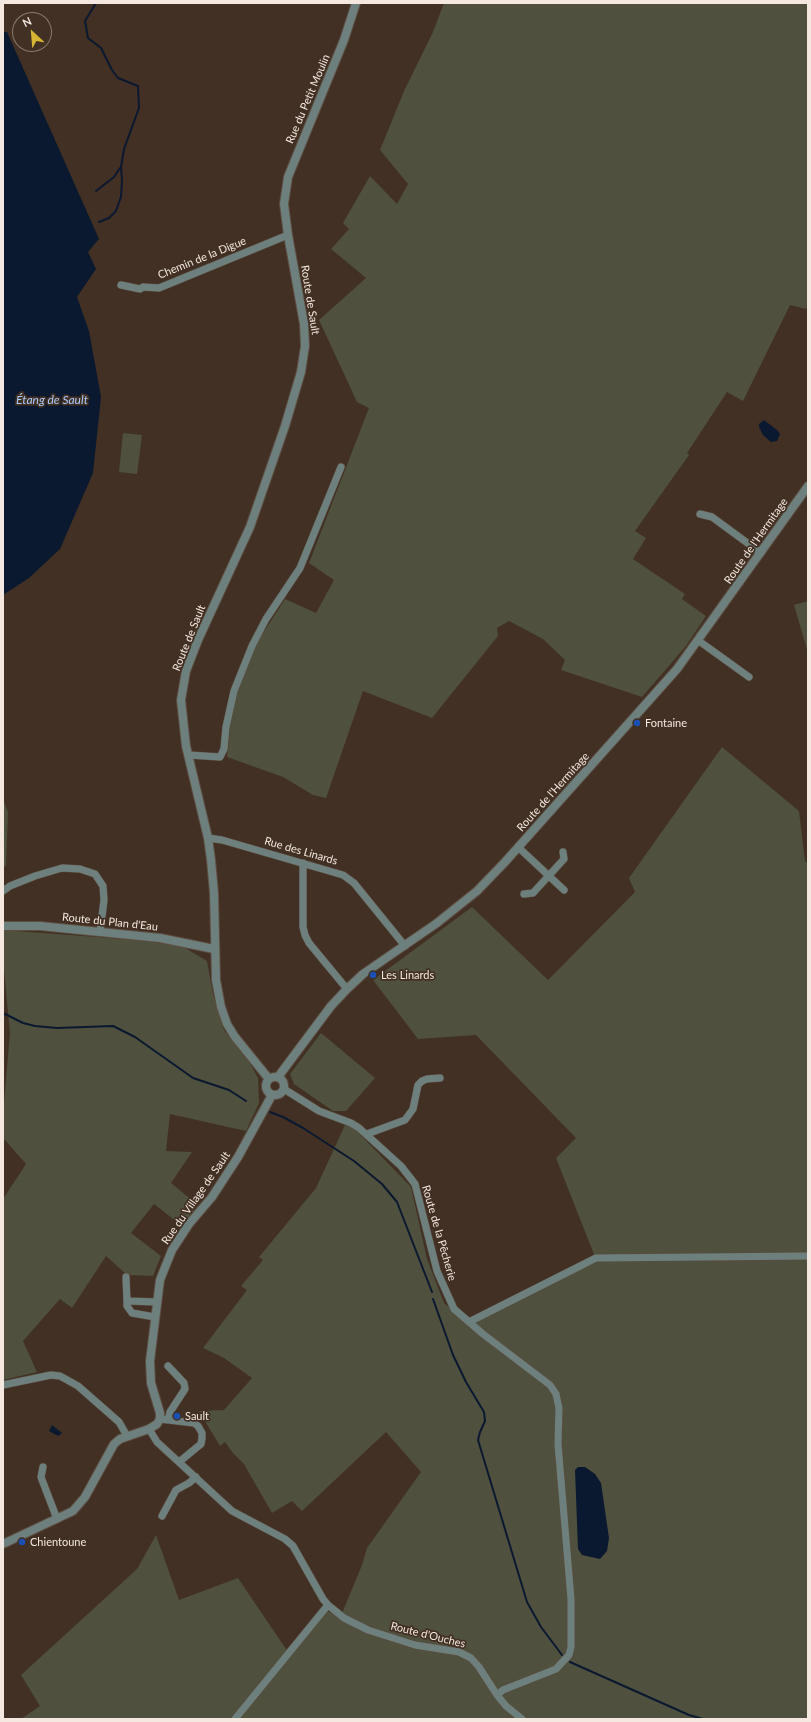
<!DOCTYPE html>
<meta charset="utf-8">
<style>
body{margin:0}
#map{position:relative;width:811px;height:1722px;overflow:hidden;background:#413023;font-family:Lato,sans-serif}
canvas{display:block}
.frame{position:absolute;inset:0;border:4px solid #f4e8e0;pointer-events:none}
.north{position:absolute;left:12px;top:12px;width:40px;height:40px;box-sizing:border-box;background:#413023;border:1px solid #897a6f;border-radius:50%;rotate:334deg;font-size:11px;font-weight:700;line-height:16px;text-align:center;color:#f4e8e0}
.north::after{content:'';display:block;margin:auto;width:14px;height:18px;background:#d8b434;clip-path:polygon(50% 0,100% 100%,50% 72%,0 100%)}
</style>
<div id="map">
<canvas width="811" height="1722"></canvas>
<div class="frame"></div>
<div class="north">N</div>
</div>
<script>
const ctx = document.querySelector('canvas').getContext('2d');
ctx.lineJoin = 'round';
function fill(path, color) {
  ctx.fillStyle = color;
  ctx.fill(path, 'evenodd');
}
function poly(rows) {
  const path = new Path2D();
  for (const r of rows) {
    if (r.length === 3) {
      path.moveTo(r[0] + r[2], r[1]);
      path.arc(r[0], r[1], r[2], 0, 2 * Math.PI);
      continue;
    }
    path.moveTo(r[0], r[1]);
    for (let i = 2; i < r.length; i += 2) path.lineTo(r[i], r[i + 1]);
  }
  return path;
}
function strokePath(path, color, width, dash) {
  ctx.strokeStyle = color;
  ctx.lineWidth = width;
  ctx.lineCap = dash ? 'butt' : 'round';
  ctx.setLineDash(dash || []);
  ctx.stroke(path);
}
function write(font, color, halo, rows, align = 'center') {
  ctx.font = font + ' Lato,sans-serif';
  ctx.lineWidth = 3.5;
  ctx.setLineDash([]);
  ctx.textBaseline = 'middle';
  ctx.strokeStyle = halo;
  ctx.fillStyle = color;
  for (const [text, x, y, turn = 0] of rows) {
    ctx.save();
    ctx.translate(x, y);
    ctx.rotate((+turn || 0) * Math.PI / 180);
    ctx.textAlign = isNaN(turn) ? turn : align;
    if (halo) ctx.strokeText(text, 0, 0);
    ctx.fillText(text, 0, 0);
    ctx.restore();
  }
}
const green = poly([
 [444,3,808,3,808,306,806,309,790,305,743,401,727,392,687,453,689,455,635,531,646,538,633,559,685,594,682,599,706,616,686,646,642,697,561,670,565,660,543,639,509,621,497,628,498,636,432,718,363,691,326,798,313,795,283,777,227,757,234,689,256,644,285,599,316,613,334,580,309,563,369,408,357,402,319,320,366,278,331,249,349,229,343,223,370,176,397,204,408,184,380,150,404,91,433,32],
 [123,433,142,435,137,474,119,472],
 [808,601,808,653,794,605],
 [722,747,799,811,805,861,808,864,808,1719,21,1719,40,1706,21,1675,137,1569,156,1535,179,1600,238,1578,290,1655,328,1611,340,1618,362,1565,367,1548,421,1472,386,1432,302,1511,292,1501,272,1513,244,1464,233,1453,225,1442,220,1446,199,1411,224,1410,252,1378,224,1358,203,1348,247,1290,241,1286,263,1260,259,1257,316,1188,345,1125,354,1128,411,1187,427,1259,444,1303,466,1321,597,1262,556,1158,576,1138,476,1035,418,1039,373,980,472,907,548,980,635,892,629,878],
 [3,799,8,812,6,866,3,867],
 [3,930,177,943,207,961,213,994,224,1030,247,1058,258,1078,259,1103,246,1131,170,1114,166,1151,192,1152,171,1183,198,1205,182,1226,154,1204,131,1233,161,1256,153,1276,127,1275,106,1256,72,1308,60,1299,23,1341,37,1372,3,1380,3,1199,26,1164,3,1138,3,1114,10,1033,3,959],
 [321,1033,375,1078,346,1111,333,1111,294,1084,290,1074]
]);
const water = poly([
 [3,32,7,32,99,239,88,252,96,269,77,297,89,331,101,397,93,473,60,549,29,578,3,595],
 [764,420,777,430,780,434,777,441,771,442,763,435,759,427,759,424],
 [52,1425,62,1433,58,1436,49,1431],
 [578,1467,585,1467,595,1474,601,1483,609,1538,607,1551,600,1559,582,1555,578,1549,575,1470]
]);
const stream = poly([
 [96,3,85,21,88,38,101,48,112,70,118,78,138,86,139,108,124,149,121,167,122,181,121,197,116,211,109,218,99,222],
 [96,191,114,177,120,168],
 [3,1013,23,1023,35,1026,57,1028,113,1026,135,1037,193,1078,229,1090,246,1101],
 [3,1060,3,1102],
 [270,1112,283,1117,303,1128,354,1161,382,1184,397,1202,432,1292],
 [433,1299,453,1355,466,1382,484,1412,485,1421,480,1432,478,1440,527,1602,541,1627,562,1655],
 [570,1662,689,1715,703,1719]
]);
const minor = poly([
 [121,285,140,289,143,287,159,288,288,235],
 [700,514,712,517,761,553],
 [699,641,749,677],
 [189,755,220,757,224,749,226,727,234,691,252,646,266,619,300,568,341,467],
 [208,838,222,840,343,875,354,883,405,946],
 [518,847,564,890],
 [303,863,303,927,305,935,309,943,347,989],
 [3,891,10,886,35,876,62,868,80,869,95,874,103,886,104,900,100,932],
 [524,894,533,893,564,859,563,852],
 [284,1089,319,1111,351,1123,359,1128,401,1166,415,1184,437,1271,454,1309,483,1334,550,1385,556,1394,559,1408,558,1444,571,1599,571,1647,569,1655,556,1669,503,1690,497,1695],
 [367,1134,405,1120,413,1109,418,1085,422,1081,427,1079,440,1078],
 [126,1277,127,1301,157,1302],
 [127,1301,127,1306,132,1313,155,1317],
 [469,1322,596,1258,808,1256],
 [168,1366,184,1383,185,1389,170,1412,168,1420],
 [3,1385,51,1375,60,1376,78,1386,119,1422,127,1436],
 [160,1419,194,1423,198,1426,202,1433,202,1438,201,1444,179,1462],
 [149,1429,157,1442,232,1511,285,1539,293,1546,323,1599,328,1605,344,1618,368,1630,415,1645,459,1652,471,1658,479,1667,497,1695,506,1706,522,1719],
 [43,1467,41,1477,57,1519],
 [162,1516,176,1490,189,1483,196,1477],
 [235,1719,328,1605]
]);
const tertiary = poly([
 [3,926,40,926,160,938,214,949],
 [275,1086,9],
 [278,1077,331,1006,347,989,363,974,437,923,477,891,505,862,677,669,808,486],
 [269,1079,235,1037,227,1024,221,1007,216,980,214,893,211,860,208,838,186,746,181,700,186,671,198,640,250,527,285,426,301,372,305,346,304,324,288,235,284,204,288,177,344,40,356,3],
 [3,1544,73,1511,85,1497,114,1444,120,1439,149,1429,157,1424,160,1419,160,1413,151,1383,150,1361,160,1280,172,1250,189,1224,212,1197,238,1157,272,1095]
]);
const markers = [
 [637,723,4,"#1a4fb4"],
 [373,975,4,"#1a4fb4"],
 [177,1416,4,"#1a4fb4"],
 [22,1542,4,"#1a4fb4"]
];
const streetNames = [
 ["Rue du Petit Moulin",308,99,-67],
 ["Chemin de la Digue",202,258,-22],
 ["Route de Sault",310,300,81],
 ["Route de l'Hermitage",756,541,-55],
 ["Route de Sault",189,638,-68],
 ["Route de l'Hermitage",553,792,-48],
 ["Rue des Linards",301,851,16],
 ["Route du Plan d'Eau",110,922,6],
 ["Rue du Village de Sault",196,1198,-55],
 ["Route de la Pêcherie",439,1233,74],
 ["Route d'Ouches",428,1635,14]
];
const poiNames = [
 ["Fontaine",645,723],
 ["Les Linards",381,975],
 ["Sault",185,1416],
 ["Chientoune",30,1542]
];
const waterNames = [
 ["Étang de Sault",52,400]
];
fill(green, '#4f503d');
fill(water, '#0a1930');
strokePath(stream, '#0a1930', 2);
strokePath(minor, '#5e4d41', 8);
strokePath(tertiary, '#5e4d41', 10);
strokePath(minor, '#6d807e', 7);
strokePath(tertiary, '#6d807e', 8);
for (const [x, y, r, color] of markers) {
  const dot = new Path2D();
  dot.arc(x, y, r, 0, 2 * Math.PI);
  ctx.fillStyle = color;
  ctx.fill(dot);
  strokePath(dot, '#413023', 1.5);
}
write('11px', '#f4e8e0', '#413023', streetNames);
write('11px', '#f4e8e0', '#413023', poiNames, 'left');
write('italic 12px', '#a9cafd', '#413023', waterNames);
</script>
